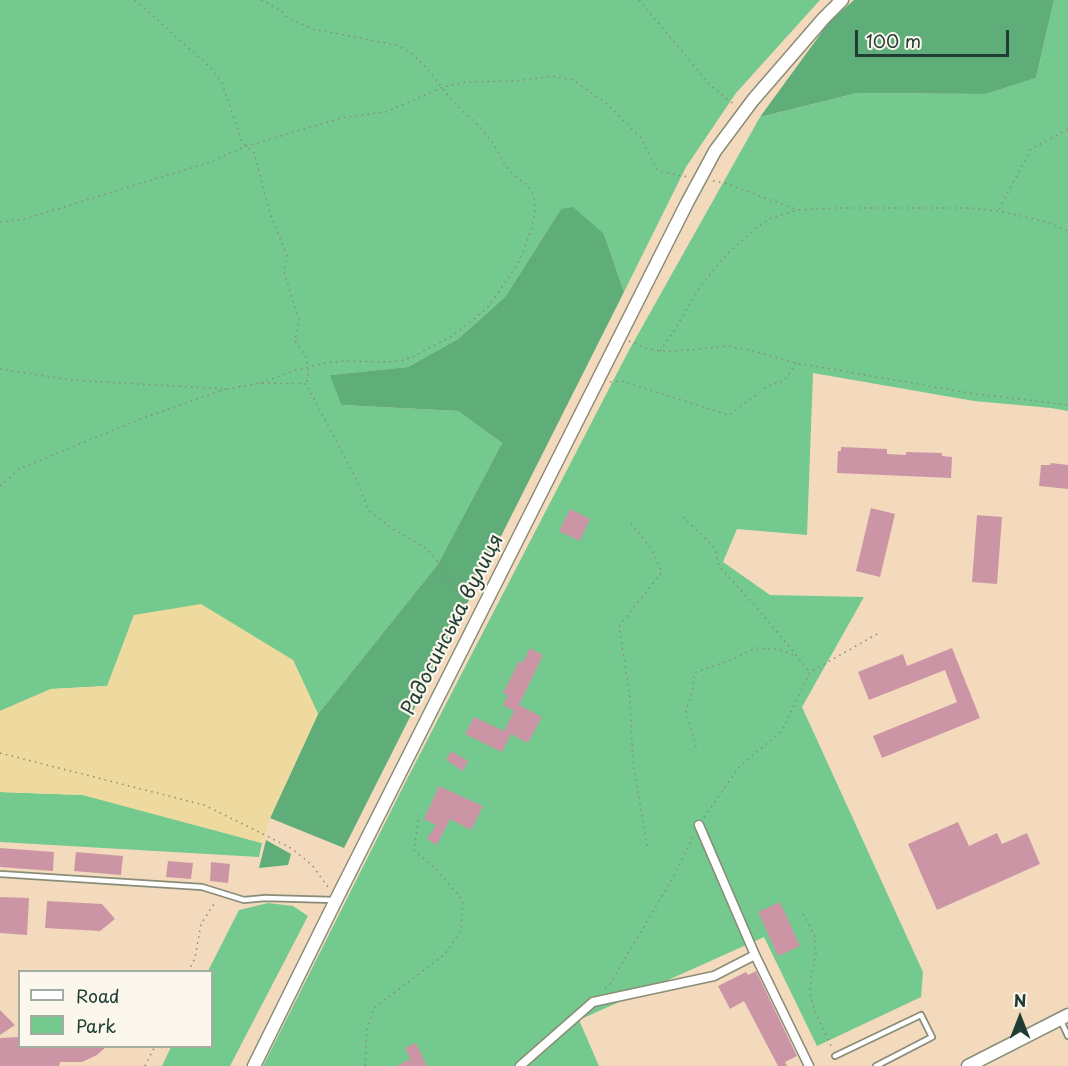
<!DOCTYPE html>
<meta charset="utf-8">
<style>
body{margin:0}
#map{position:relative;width:1068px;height:1066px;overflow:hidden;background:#f3dabd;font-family:"Playpen Sans",sans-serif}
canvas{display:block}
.legend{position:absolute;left:18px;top:970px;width:195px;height:78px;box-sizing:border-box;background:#fbf7ec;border:2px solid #a3ada2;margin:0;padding:8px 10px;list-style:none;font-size:18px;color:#1f3d34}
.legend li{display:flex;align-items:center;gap:12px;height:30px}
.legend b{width:30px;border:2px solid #a3ada2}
.north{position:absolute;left:990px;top:988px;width:60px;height:60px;-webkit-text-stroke:4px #fbf7ec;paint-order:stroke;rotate:0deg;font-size:16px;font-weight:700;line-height:24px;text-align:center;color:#1f3d34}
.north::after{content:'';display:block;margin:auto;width:21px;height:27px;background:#1f3d34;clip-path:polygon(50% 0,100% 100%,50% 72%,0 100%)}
.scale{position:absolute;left:855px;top:30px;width:154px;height:27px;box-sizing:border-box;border:3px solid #1f3d34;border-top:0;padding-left:8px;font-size:18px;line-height:21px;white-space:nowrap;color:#1f3d34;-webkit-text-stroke:4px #fbf7ec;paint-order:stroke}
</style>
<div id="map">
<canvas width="1068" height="1066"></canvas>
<ul class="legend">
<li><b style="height:8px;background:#fff"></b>Road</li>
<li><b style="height:16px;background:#74c98e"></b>Park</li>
</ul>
<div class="north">N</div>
<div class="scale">100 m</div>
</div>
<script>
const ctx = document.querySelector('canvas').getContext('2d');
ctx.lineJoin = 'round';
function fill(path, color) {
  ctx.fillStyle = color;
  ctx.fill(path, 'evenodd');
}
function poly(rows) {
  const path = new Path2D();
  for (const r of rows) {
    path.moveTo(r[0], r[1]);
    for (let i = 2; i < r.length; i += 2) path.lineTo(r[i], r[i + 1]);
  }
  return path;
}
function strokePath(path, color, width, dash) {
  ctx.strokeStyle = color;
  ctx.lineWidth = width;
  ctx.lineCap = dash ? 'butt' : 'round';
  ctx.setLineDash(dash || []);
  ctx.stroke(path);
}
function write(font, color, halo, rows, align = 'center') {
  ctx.font = font + ' "Playpen Sans",sans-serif';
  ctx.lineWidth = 4.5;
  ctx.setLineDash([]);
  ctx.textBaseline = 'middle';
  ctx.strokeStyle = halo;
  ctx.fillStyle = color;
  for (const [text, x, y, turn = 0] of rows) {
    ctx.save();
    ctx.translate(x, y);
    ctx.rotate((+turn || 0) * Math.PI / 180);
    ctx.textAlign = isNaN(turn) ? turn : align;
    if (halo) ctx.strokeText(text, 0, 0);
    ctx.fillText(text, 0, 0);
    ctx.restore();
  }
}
const green = poly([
 [0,0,820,0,736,93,686,167,624,292,604,234,561,209,505,297,458,339,408,367,331,375,341,405,458,411,502,443,438,564,318,714,293,660,134,615,108,686,51,689,0,711],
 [1054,0,1068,0,1068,411,1051,408,974,401,813,373,807,535,737,529,723,562,770,595,864,597,802,707,923,972,921,997,817,1046,764,937,579,1020,599,1066,263,1066,404,785,628,352,760,117,857,93,986,94,1036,78],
 [0,792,83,795,262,843,259,857,0,842],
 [268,903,293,906,308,916,230,1066,162,1066,171,1047,212,1046,212,972,208,971,239,910]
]);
const forest = poly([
 [854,0,1054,0,1036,78,986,94,857,93,760,117,830,21],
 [573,207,604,234,624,292,344,848,270,818,318,714,438,564,502,443,458,411,341,405,330,375,408,367,458,339,505,297,561,209],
 [266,840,291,854,288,865,259,868]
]);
const sand = poly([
 [201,604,293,660,318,714,270,818,262,843,83,795,0,792,0,711,51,689,107,686,134,615]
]);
const building = poly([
 [841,447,887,449,887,454,906,455,906,452,942,453,942,456,952,457,951,478,837,473,838,451,841,451],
 [1051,463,1068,465,1068,489,1039,486,1041,465,1050,465],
 [871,508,895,514,880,577,856,571],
 [570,509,590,519,580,541,559,531],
 [977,515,1002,517,997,584,972,582],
 [530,648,543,655,519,705,542,717,528,743,511,734,502,752,465,734,474,717,504,731,514,711,503,705,508,695,503,693,519,661,523,663],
 [952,648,980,718,882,758,873,736,957,702,945,670,869,700,858,672,903,654,907,666],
 [451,751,468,761,463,771,446,760],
 [439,786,483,806,471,830,450,819,437,845,427,839,436,825,424,819],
 [958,822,969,846,997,833,1002,844,1027,833,1040,864,937,910,908,844],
 [0,848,54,852,53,871,0,867],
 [76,852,123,856,121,875,74,871],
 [168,861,193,863,191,879,166,877],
 [211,862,230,864,228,883,210,881],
 [0,897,29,898,27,935,0,933],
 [47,901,102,904,115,919,100,931,45,928],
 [780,902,800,946,778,956,758,912],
 [756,971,797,1056,785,1062,787,1066,778,1066,744,1001,730,1009,718,986,746,972,748,975],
 [0,1010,15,1025,0,1035],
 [20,1037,20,1047,106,1047,97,1055,82,1062,60,1062,59,1066,0,1066,0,1038],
 [416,1043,427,1066,397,1066,410,1059,405,1048]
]);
const path = poly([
 [135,0,210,67,222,83,242,142,254,153,270,213,287,256,284,272,299,320,295,341,306,357,308,367,307,383],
 [261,0,280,10,288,18,313,29,396,45,411,53,425,66,454,103,481,128,493,143,505,165,515,176,528,186,534,196,535,212,532,227,520,260,498,293,487,308,473,320,452,336,421,352,415,356,401,361,380,362,343,361,325,363,293,371,261,383],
 [639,0,711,86,735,105],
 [713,181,725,183,798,210],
 [999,209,1031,149,1068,129],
 [0,222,25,219,207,163,247,146,345,117,386,112,443,87,466,82,516,81,552,76,573,80,607,104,641,138,658,171,688,177],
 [629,341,645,348,660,351,677,351,727,346,750,350,796,363,976,394,1068,405],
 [660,351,674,331,700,287,716,267,728,253,757,227,771,218,798,210,835,208,972,208,999,211,1047,222,1068,231],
 [0,369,71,380,227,389,261,383,306,384,355,477,369,511,390,527,426,548,440,564,468,610],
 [610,382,621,381,729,415,768,386,784,381,796,363],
 [0,486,19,469,143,418,226,389],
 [683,517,715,548,719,566,763,615,810,672],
 [631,523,652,550,662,572,619,626,630,698,633,764,648,849],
 [696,747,686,711,693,690,694,673,731,660,756,648,777,649,796,656],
 [0,753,204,805,291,848,312,865,328,887],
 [704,817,740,766,782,731,810,672,879,633],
 [803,914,815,937,816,954,811,977,810,993,814,1010,832,1048],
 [188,972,195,958,201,924,216,901],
 [605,988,610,984,675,874,693,837],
 [145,1066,155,1046],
 [365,1066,367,1030,374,1008,445,954,461,931,463,901,440,873,414,850,419,815]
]);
const lane = poly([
 [0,874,202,887,244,900,265,898,334,900],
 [1061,1021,1068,1036],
 [835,1056,921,1015,932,1037,876,1066]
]);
const street = poly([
 [699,825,755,955,809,1066],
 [520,1066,593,1002,714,976,755,955]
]);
const secondary = poly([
 [254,1066,336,900,687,203,715,151,753,100,824,18,842,0],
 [968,1066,1068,1015]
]);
const streetNames = [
 ["Радосинська вулиця",453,625,-63]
];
fill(green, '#74c98e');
fill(forest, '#5fad79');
fill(sand, '#eeda9e');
fill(building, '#cc95a6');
strokePath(lane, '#898c78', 8);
strokePath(street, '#898c78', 11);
strokePath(secondary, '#898c78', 15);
strokePath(path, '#898c78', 1.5, [1.5, 4.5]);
strokePath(lane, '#fff', 4.5);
strokePath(street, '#fff', 8);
strokePath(secondary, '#fff', 12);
write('20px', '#1f3d34', '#fbf7ec', streetNames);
</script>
